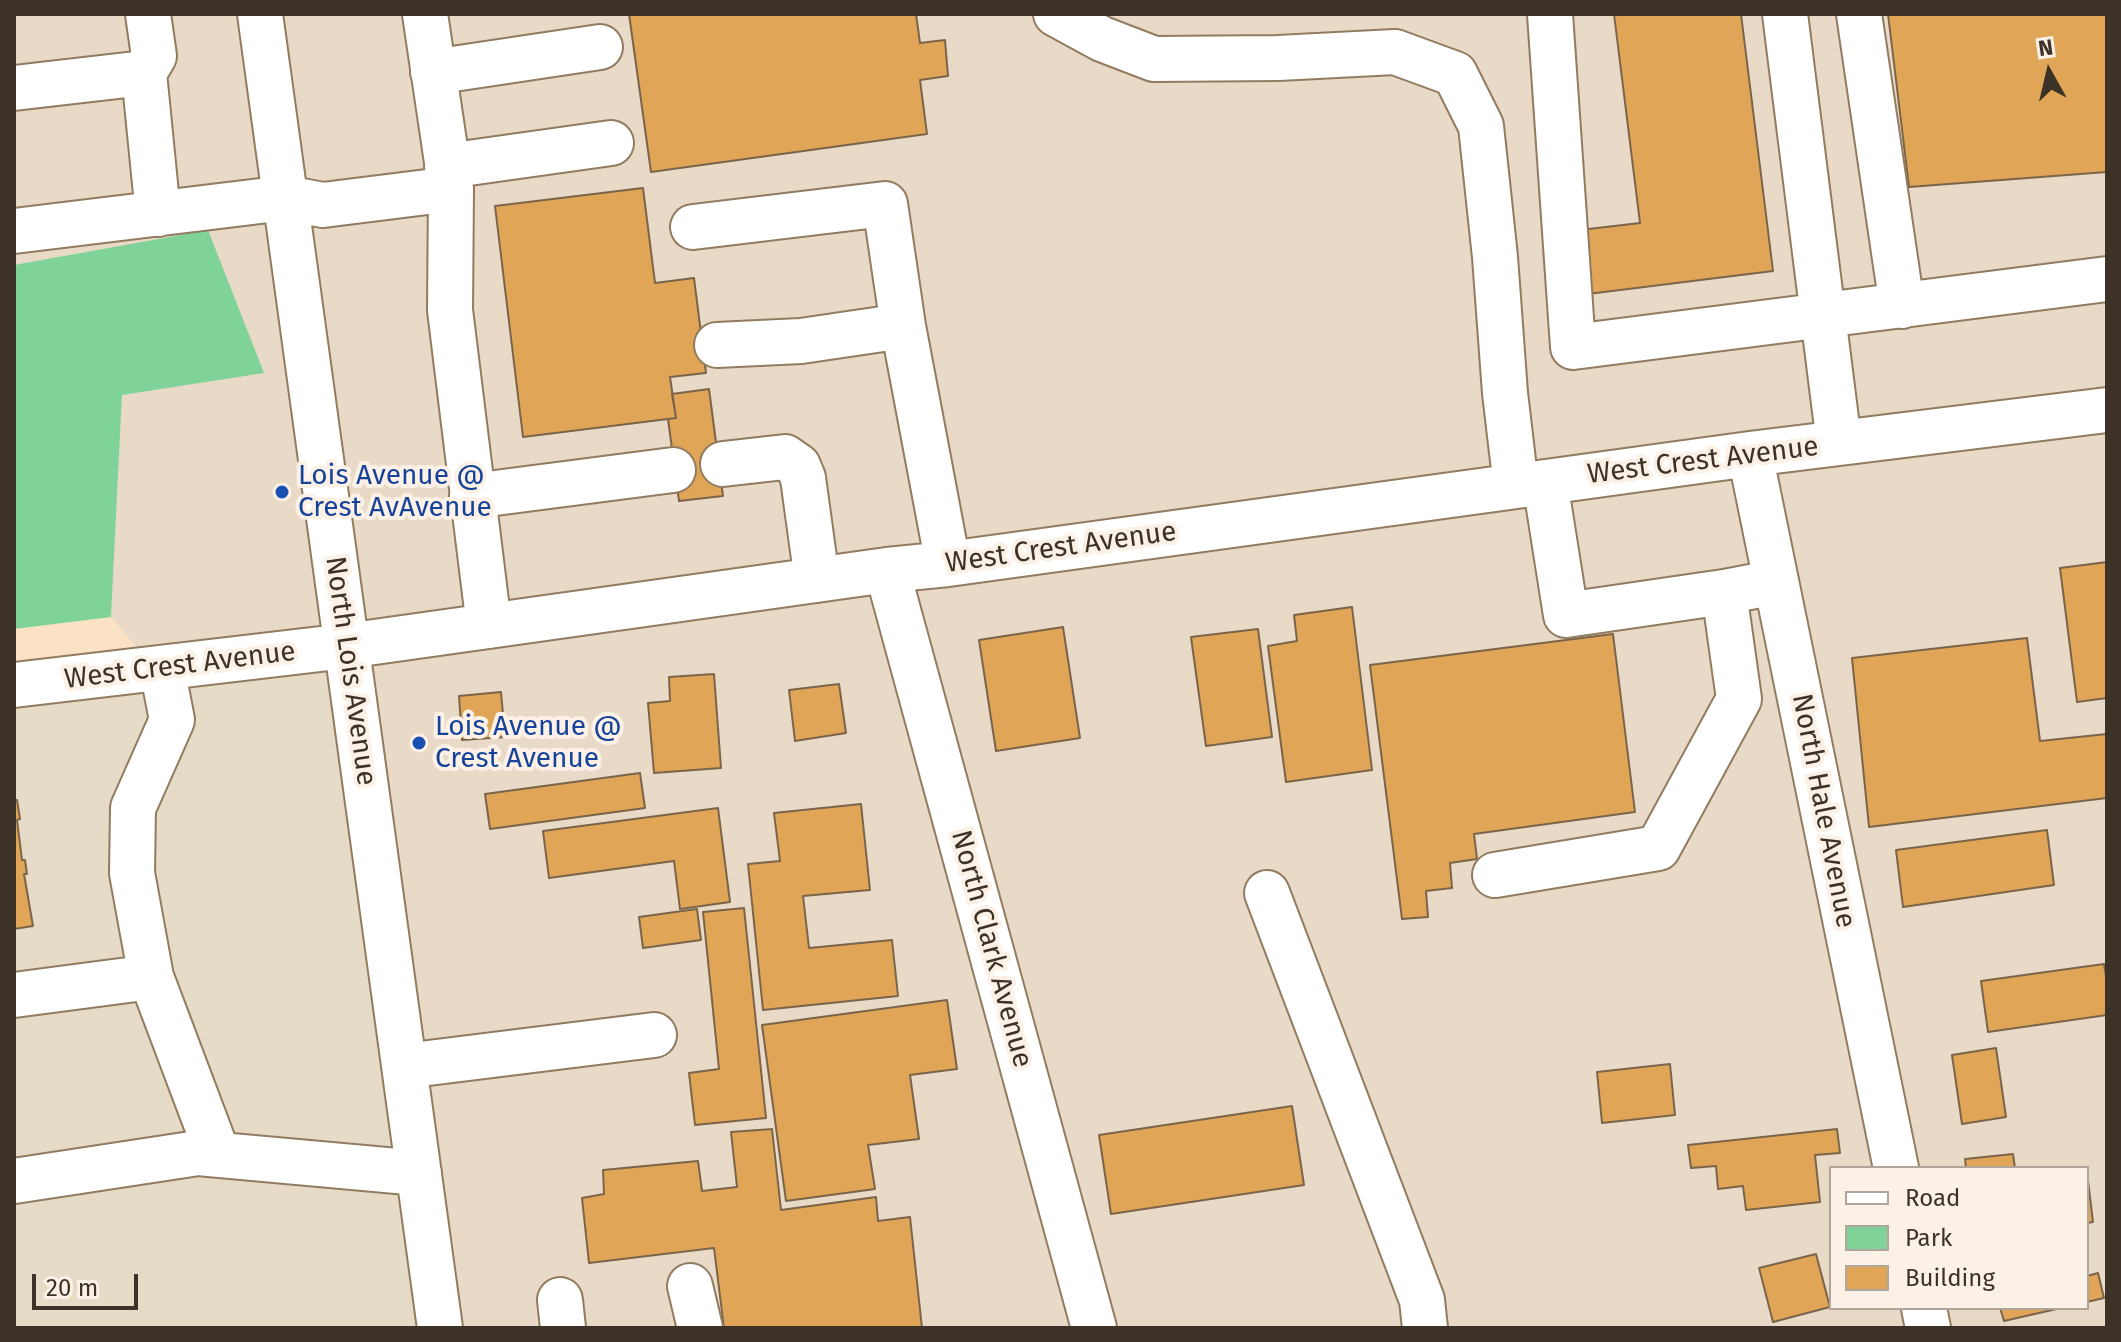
<!DOCTYPE html>
<style>
body{margin:0}
#map{position:relative;width:2121px;height:1342px;overflow:hidden;background:#fbe2c4;font-family:"Fira Sans",sans-serif}
canvas{display:block}
.frame{position:absolute;inset:0;border:16px solid #3c3227;pointer-events:none}
.legend{position:absolute;left:1829px;top:1166px;width:260px;height:144px;box-sizing:border-box;background:#fcf1e6;border:2px solid #afa59a;margin:0;padding:10px 14px;list-style:none;font-size:24px;color:#3c3227}
.legend li{display:flex;align-items:center;gap:16px;height:40px}
.legend b{width:40px;border:2px solid #afa59a}
.north{position:absolute;left:2009px;top:32px;width:80px;height:80px;-webkit-text-stroke:6px #fcf1e6;paint-order:stroke;rotate:352deg;font-size:22px;font-weight:700;line-height:32px;text-align:center;color:#3c3227}
.north::after{content:'';display:block;margin:auto;width:28px;height:36px;background:#3c3227;clip-path:polygon(50% 0,100% 100%,50% 72%,0 100%)}
.scale{position:absolute;left:32px;top:1274px;width:106px;height:36px;box-sizing:border-box;border:4px solid #3c3227;border-top:0;padding-left:10px;font-size:24px;line-height:28px;white-space:nowrap;color:#3c3227;-webkit-text-stroke:6px #fcf1e6;paint-order:stroke}
</style>
<div id="map">
<canvas width="2121" height="1342"></canvas>
<div class="frame"></div>
<ul class="legend">
<li><b style="height:10px;background:#fff"></b>Road</li>
<li><b style="height:22px;background:#7fd399"></b>Park</li>
<li><b style="height:22px;background:#e0a556"></b>Building</li>
</ul>
<div class="north">N</div>
<div class="scale">20 m</div>
</div>
<script>
const ctx = document.querySelector('canvas').getContext('2d');
ctx.lineJoin = 'round';
function fill(path, color) {
  ctx.fillStyle = color;
  ctx.fill(path, 'evenodd');
}
function poly(rows) {
  const path = new Path2D();
  for (const r of rows) {
    path.moveTo(r[0], r[1]);
    for (let i = 2; i < r.length; i += 2) path.lineTo(r[i], r[i + 1]);
  }
  return path;
}
function strokePath(path, color, width, dash) {
  ctx.strokeStyle = color;
  ctx.lineWidth = width;
  ctx.lineCap = dash ? 'butt' : 'round';
  ctx.setLineDash(dash || []);
  ctx.stroke(path);
}
function write(font, color, halo, rows, align = 'center') {
  ctx.font = font + ' "Fira Sans",sans-serif';
  ctx.lineWidth = 8;
  ctx.setLineDash([]);
  ctx.textBaseline = 'middle';
  ctx.strokeStyle = halo;
  ctx.fillStyle = color;
  for (const [text, x, y, turn = 0] of rows) {
    ctx.save();
    ctx.translate(x, y);
    ctx.rotate((+turn || 0) * Math.PI / 180);
    ctx.textAlign = isNaN(turn) ? turn : align;
    if (halo) ctx.strokeText(text, 0, 0);
    ctx.fillText(text, 0, 0);
    ctx.restore();
  }
}
const commercial = poly([
 [14,14,242,14,325,627,138,649,111,617,122,395,208,230,14,265],
 [279,14,2107,14,2107,389,1764,432,1763,430,900,547,899,545,882,550,361,623],
 [2107,431,2107,1328,1947,1328,1943,1308,2087,1308,2087,1168,1914,1168,1773,472],
 [1736,477,1877,1168,1831,1168,1831,1308,1905,1308,1909,1328,1113,1328,910,587],
 [874,593,1075,1328,459,1328,367,664]
]);
const industrial = poly([
 [331,668,422,1328,14,1328,14,706]
]);
const green = poly([
 [208,230,264,373,122,395,111,617,14,629,14,265]
]);
const building = poly([
 [629,14,916,14,920,43,945,40,948,76,920,80,927,134,651,172,629,14],
 [1614,14,1741,14,1773,271,1588,294,1580,230,1640,223,1614,14],
 [1888,14,2107,14,2107,172,1909,187,1888,14],
 [643,188,655,283,694,278,706,373,670,377,676,418,523,437,495,206,643,188],
 [709,389,723,496,679,501,668,419,676,418,672,394,709,389],
 [2107,562,2107,698,2077,702,2060,568,2107,562],
 [1352,607,1372,770,1286,782,1268,646,1297,641,1294,615,1352,607],
 [1063,627,1080,738,996,751,979,640,1063,627],
 [1258,629,1272,737,1206,746,1191,637,1258,629],
 [1613,634,1635,812,1474,834,1477,859,1450,863,1452,888,1426,891,1428,917,1402,919,1370,665,1613,634],
 [2027,638,2040,741,2107,734,2107,798,1869,827,1852,658,2027,638],
 [714,674,721,768,654,773,648,703,670,701,669,677,714,674],
 [839,684,846,733,795,741,789,690,839,684],
 [501,692,505,737,462,740,459,696,501,692],
 [640,773,645,808,490,829,485,794,640,773],
 [14,800,17,800,20,819,17,820,22,860,25,860,27,874,24,874,33,926,14,929,14,800],
 [861,804,870,890,803,896,809,948,892,940,898,996,763,1010,748,864,780,861,774,813,861,804],
 [718,808,730,902,680,909,674,861,549,878,543,831,718,808],
 [2047,830,2054,885,1903,907,1896,850,2047,830],
 [744,908,766,1118,695,1125,689,1073,719,1069,703,912,744,908],
 [697,909,701,940,643,948,639,917,697,909],
 [2104,964,2107,982,2107,1015,1988,1032,1981,981,2104,964],
 [947,1000,957,1069,910,1075,919,1139,868,1145,875,1189,786,1201,762,1025,947,1000],
 [1996,1048,2006,1117,1962,1124,1952,1055,1996,1048],
 [1670,1064,1675,1115,1602,1123,1597,1072,1670,1064],
 [1292,1106,1304,1185,1111,1214,1099,1135,1292,1106],
 [772,1129,781,1210,876,1197,878,1221,910,1217,922,1328,724,1328,714,1248,589,1263,582,1198,604,1194,603,1170,698,1161,702,1191,737,1187,731,1132,772,1129],
 [1837,1129,1840,1153,1815,1155,1820,1202,1746,1210,1743,1186,1718,1189,1716,1166,1691,1168,1688,1145,1837,1129],
 [2013,1154,2015,1168,1966,1168,1965,1159,2013,1154],
 [2087,1172,2093,1222,2087,1223,2087,1172],
 [1816,1254,1830,1307,1773,1322,1759,1268,1816,1254],
 [2098,1273,2104,1298,2087,1302,2087,1276,2098,1273],
 [2000,1308,2061,1308,2004,1321,2000,1308]
]);
const minor = poly([
 [148,14,154,56,144,73,158,214],
 [260,14,440,1328],
 [1056,14,1102,39,1154,59,1278,58,1395,52,1455,74,1481,126,1495,257,1505,393,1516,486],
 [1550,14,1573,347,2107,279],
 [1785,14,1839,443],
 [1859,14,1902,306],
 [433,72,600,47],
 [14,88,144,73],
 [447,166,611,143],
 [451,189,450,310,489,626],
 [693,227,885,204,903,326,948,564],
 [14,231,285,198,323,205,451,189,425,14],
 [717,345,801,341,903,326],
 [1750,454,1896,1168],
 [723,464,785,457,798,466,803,478,817,580],
 [1545,482,1566,615,1724,592],
 [472,496,673,470],
 [887,570,1094,1328],
 [162,668,172,720,133,808,132,873,151,977,218,1155],
 [14,685,346,646,887,570,948,564,1750,454,2107,410],
 [1495,875,1658,848,1739,699,1724,592,1776,582],
 [1267,893,1422,1300,1425,1328],
 [14,995,151,977],
 [404,1066,654,1035],
 [14,1181,198,1153,419,1173],
 [690,1286,700,1328],
 [560,1300,563,1328],
 [1924,1308,1928,1328]
]);
const markers = [
 [282,492,8,"#1a4fb4"],
 [419,743,8,"#1a4fb4"]
];
const streetNames = [
 ["West Crest Avenue",1703,461,-7],
 ["West Crest Avenue",1061,548,-8],
 ["West Crest Avenue",180,666,-7],
 ["North Lois Avenue",350,671,82],
 ["North Hale Avenue",1823,811,79],
 ["North Clark Avenue",991,949,75]
];
const transitNames = [
 ["Lois Avenue @",298,476],
 ["Crest AvAvenue",298,508],
 ["Lois Avenue @",435,727],
 ["Crest Avenue",435,759]
];
fill(commercial, '#e9d9c7');
fill(industrial, '#e6dbc6');
fill(green, '#7fd399');
fill(building, '#e0a556');
strokePath(building, '#7b654a', 2);
strokePath(minor, '#927c60', 48);
strokePath(minor, '#fff', 44);
for (const [x, y, r, color] of markers) {
  const dot = new Path2D();
  dot.arc(x, y, r, 0, 2 * Math.PI);
  ctx.fillStyle = color;
  ctx.fill(dot);
  strokePath(dot, '#fcf1e6', 3);
}
write('28px', '#3c3227', '#fcf1e6', streetNames);
write('28px', '#164399', '#fcf1e6', transitNames, 'left');
</script>
